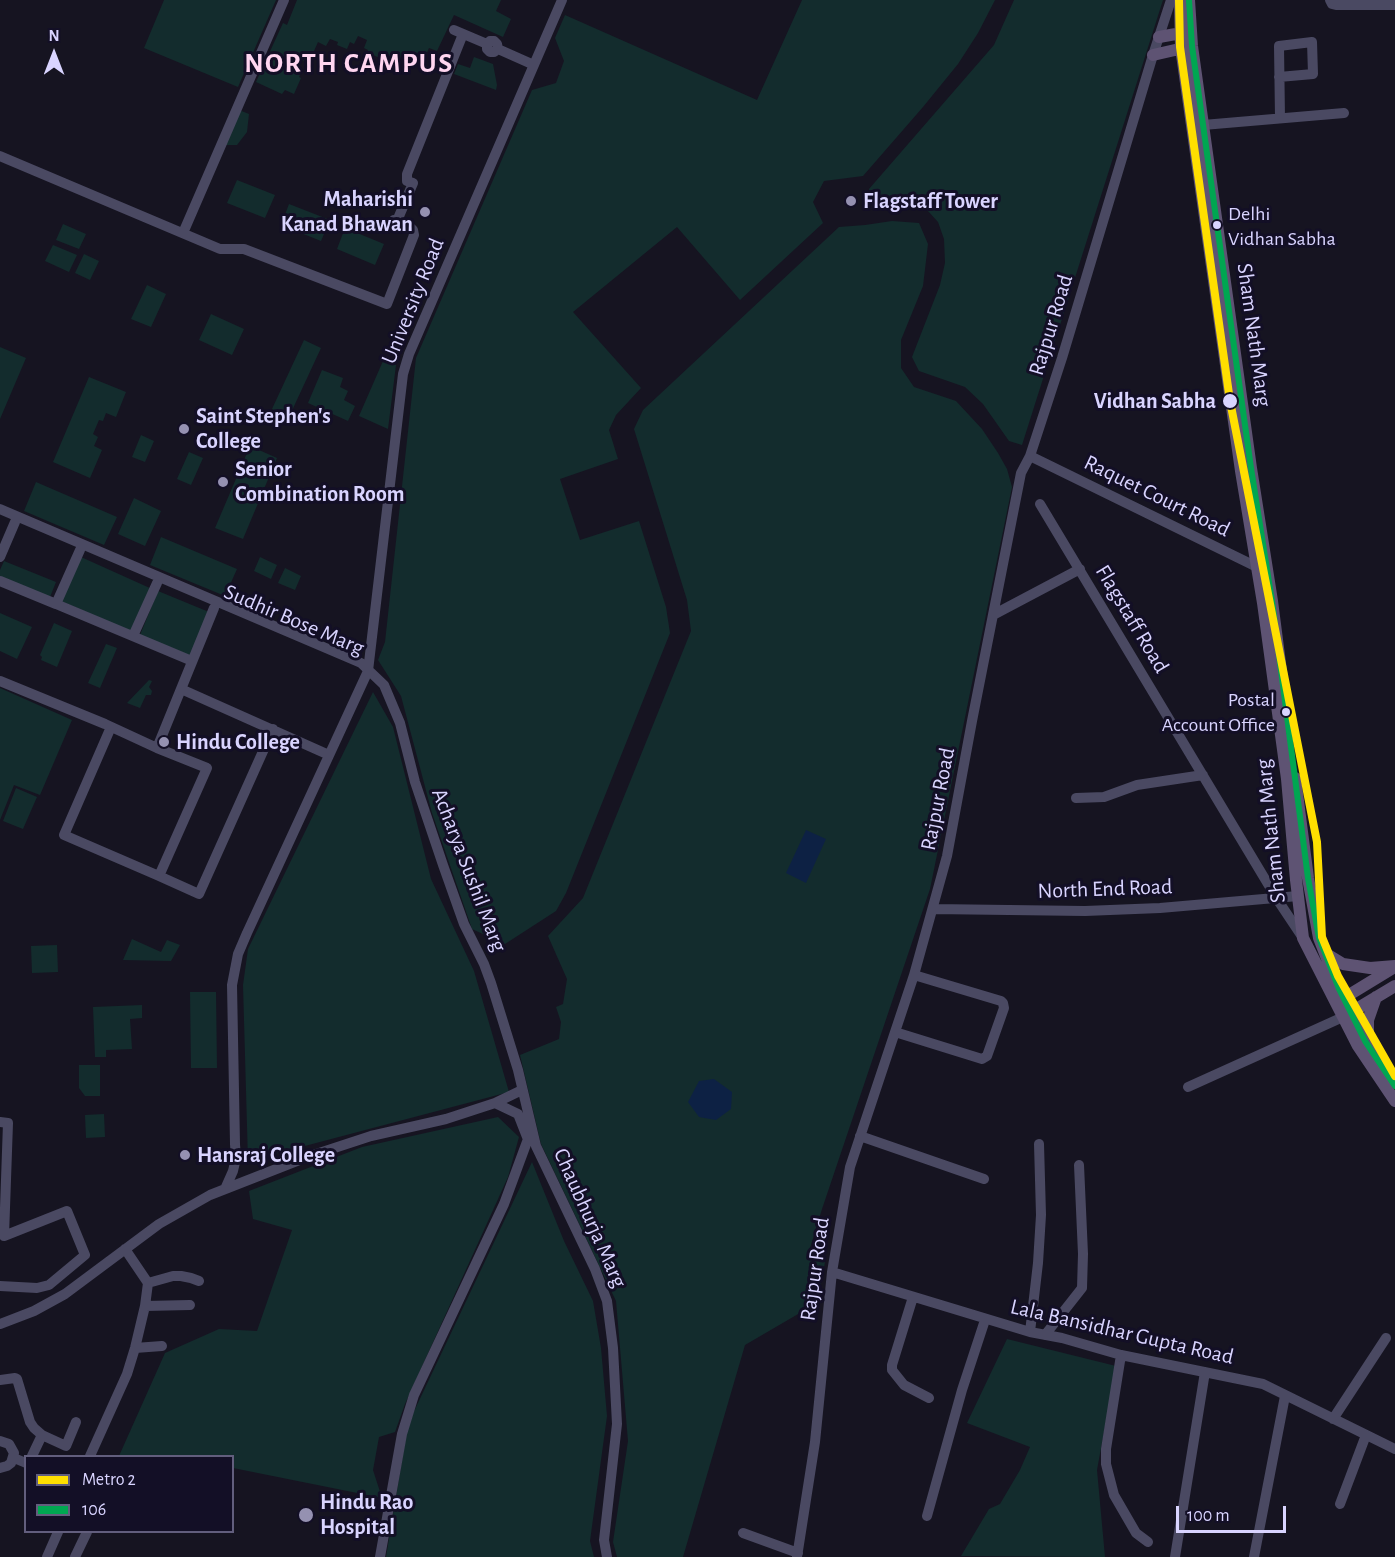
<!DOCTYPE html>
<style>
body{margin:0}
#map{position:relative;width:1395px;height:1557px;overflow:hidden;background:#161421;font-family:"Alegreya Sans",sans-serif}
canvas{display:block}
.legend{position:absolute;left:24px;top:1455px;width:210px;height:78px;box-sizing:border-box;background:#130f26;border:2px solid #625e7d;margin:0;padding:8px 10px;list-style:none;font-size:18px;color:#d9d4ff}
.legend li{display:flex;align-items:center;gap:12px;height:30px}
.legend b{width:30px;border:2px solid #625e7d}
.north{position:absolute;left:24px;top:24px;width:60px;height:60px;-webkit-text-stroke:4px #130f26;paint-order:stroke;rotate:0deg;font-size:16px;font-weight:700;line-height:24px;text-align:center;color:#d9d4ff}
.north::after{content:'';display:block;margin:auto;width:21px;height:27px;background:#d9d4ff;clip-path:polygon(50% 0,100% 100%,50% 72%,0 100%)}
.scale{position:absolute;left:1176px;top:1506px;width:110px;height:27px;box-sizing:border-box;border:3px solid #d9d4ff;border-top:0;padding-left:8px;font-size:18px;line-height:21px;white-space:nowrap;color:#d9d4ff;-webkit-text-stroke:4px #130f26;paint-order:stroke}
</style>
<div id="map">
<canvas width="1395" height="1557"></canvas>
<ul class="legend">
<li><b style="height:8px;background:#ffdf00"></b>Metro 2</li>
<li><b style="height:8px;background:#00a651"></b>106</li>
</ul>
<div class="north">N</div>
<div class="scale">100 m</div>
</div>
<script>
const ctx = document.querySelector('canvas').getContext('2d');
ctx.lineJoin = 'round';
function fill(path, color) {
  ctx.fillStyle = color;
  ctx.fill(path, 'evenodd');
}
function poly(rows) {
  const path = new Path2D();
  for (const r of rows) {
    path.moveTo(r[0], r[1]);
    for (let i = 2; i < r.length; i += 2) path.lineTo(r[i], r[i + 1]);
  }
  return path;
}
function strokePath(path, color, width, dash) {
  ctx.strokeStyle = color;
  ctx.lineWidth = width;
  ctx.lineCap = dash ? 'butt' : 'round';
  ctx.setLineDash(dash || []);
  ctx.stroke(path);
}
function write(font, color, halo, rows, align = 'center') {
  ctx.font = font + ' "Alegreya Sans",sans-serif';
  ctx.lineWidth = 6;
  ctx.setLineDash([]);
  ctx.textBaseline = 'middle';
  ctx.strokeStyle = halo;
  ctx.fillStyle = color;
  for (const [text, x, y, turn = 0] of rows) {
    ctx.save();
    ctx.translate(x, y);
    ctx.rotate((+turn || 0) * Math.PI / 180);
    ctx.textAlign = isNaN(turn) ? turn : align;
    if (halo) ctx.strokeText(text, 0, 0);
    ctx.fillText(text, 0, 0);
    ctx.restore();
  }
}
const green = poly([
 [164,0,276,0,238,87,144,48],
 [297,0,501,0,496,11,511,19,503,37,454,15,437,51,429,48,423,61,403,53,397,66,373,55,370,60,365,57,368,50,364,48,367,40,358,36,354,44,350,42,347,49,337,45,338,42,330,39,326,46,318,42,310,60,307,58,305,61,302,60,297,71,301,73,299,77,301,78,294,94,285,90,282,94,256,82,283,23,287,25],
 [802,0,995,0,978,33,958,64,923,107,863,176,824,181,813,202,823,223,740,300,677,227,573,312,641,388,616,415,609,430,618,459,560,479,580,540,639,521,666,607,670,633,566,893,556,911,505,944,472,929,432,813,401,696,378,660,385,642,416,358,532,90,556,83,564,61,555,38,565,15,757,100],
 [1014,0,1163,0,1022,445,1009,441,983,404,965,387,919,371,912,357,940,285,945,263,944,239,938,222,928,211,914,204,890,201,870,202,869,189,994,45],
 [474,57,493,64,497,85,496,90,454,74,458,64,470,68],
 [239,110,249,114,247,132,237,145,225,145],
 [237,180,275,195,265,218,227,203],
 [289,204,330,220,321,241,281,225],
 [892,221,919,223,928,244,923,286,901,340,901,368,914,387,956,401,982,429,998,453,1007,469,1012,487,930,889,822,1209,807,1258,825,1262,817,1303,745,1345,683,1557,617,1557,613,1542,628,1441,616,1301,541,1144,520,1055,559,1039,561,1022,556,1007,563,1004,567,979,548,936,583,898,691,631,687,600,634,429,643,410,839,227,865,225],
 [63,224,86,234,79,249,56,240],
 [345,228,384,244,375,265,337,249],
 [53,245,77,255,69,272,45,261],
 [84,254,99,261,90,280,75,273],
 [147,285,166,294,151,327,131,319],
 [211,314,244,329,232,355,199,340],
 [304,340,321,348,289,417,272,409],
 [0,347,26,358,0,419],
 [383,361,396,365,388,429,359,416],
 [322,370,343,378,340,387,348,391,344,400,355,406,348,421,308,403],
 [89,377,126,392,116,417,106,413,103,421,99,420,93,434,98,437,94,446,102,450,90,478,53,462],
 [141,435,154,441,145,462,132,457],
 [250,446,277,458,243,539,215,528],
 [189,452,203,458,191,485,177,479],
 [36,482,117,517,104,545,24,511],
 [134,498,161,511,145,546,118,534],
 [161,537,237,569,225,596,150,565],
 [81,557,152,589,134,630,128,630,61,601],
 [260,557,277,565,271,579,254,571],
 [4,561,56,582,50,597,0,577,0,570],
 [285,568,301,576,295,590,278,583],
 [158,591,209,612,191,656,140,635],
 [0,613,32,627,17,659,0,651],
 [54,623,72,631,57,667,41,660,42,657,40,655],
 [106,644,117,648,100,688,88,683],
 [149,680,152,681,149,687,152,691,151,695,146,695,140,708,127,703],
 [0,688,72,720,40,795,14,785,0,820],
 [373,692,393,727,431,879,474,971,509,1092,248,1161,243,985,248,949],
 [16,788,37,797,23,829,3,821],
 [132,939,161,952,167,940,180,945,171,961,123,960],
 [57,945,58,972,32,973,31,946],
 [190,992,216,992,217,1068,191,1068],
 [142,1005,142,1018,130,1019,132,1049,106,1050,106,1057,95,1057,93,1007],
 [79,1065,100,1065,100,1096,85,1096,79,1088],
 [104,1114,105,1137,86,1138,85,1115],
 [498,1117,519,1137,508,1177,405,1404,395,1432,379,1437,373,1470,382,1498,233,1468,232,1456,119,1456,165,1353,219,1329,257,1331,292,1230,253,1219,249,1191,362,1147],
 [532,1162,564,1241,593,1301,601,1348,607,1416,590,1541,594,1557,386,1557,408,1424],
 [1007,1339,1116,1366,1097,1470,1105,1557,961,1556,989,1509,1000,1504,1020,1470,1030,1447,967,1423]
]);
const water = poly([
 [806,830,826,839,806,883,786,873],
 [714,1079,732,1092,731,1109,716,1120,699,1117,688,1102,699,1081]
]);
const minor = poly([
 [1330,0,1332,4,1336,5,1395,5],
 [454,30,487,44],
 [498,49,494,52,490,52,487,49,487,44,490,41,494,41,497,44,498,49,534,65],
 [1279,77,1313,74,1312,42,1279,46,1280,118],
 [1203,125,1344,113],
 [0,156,220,249,244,249,387,304,414,235,413,230,410,227,394,220],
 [397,221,413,183,407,181,407,174,463,34],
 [183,233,284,0],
 [1030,456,1257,567,1262,568],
 [1040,504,1277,899,1303,938],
 [0,509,361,663,384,685,400,723,415,782,443,865,464,924,484,964,491,983,518,1070,536,1146,595,1269,607,1301,613,1348,617,1424,604,1540,607,1557],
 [80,550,56,604,192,661],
 [0,557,15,522],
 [0,581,56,604],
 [214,608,181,689,329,755],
 [993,615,1080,569],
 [133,636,157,583],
 [0,681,105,724,157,748],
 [111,727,64,835,159,876,207,768,157,748,181,689],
 [1076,798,1104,797,1137,785,1203,775],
 [159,876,199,894,273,729],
 [933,909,1085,911,1160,908,1298,896],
 [895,1032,982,1059,987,1056,1004,1008,1003,1003,1001,1001,914,975],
 [1188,1087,1343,1017],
 [495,1103,518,1114,527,1137],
 [0,1122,8,1123,4,1236,67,1211,85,1255,49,1285,37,1288,0,1286],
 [860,1136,984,1179],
 [225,1189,233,1171,236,1158,235,1144,232,985,238,954,247,933,368,671,403,374,409,354,562,0],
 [125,1249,148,1283],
 [832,1272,1030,1332,1062,1338,1121,1355,1263,1384,1395,1449],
 [913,1297,892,1365,892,1370,904,1385,929,1398],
 [145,1306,190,1305],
 [0,1324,34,1311,65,1294,159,1224,210,1195,307,1157,371,1136,446,1119,495,1103,522,1090],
 [1030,1332,1038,1263,1041,1215,1039,1144],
 [1045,1335,1082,1288,1083,1254,1079,1165],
 [135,1348,162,1346],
 [1121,1355,1106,1449,1106,1464,1114,1495,1136,1533,1148,1542],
 [0,1380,15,1378,17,1379,30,1422,34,1428,42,1435,66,1446,76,1422],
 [1333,1419,1386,1338],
 [0,1441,9,1444,14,1453,11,1463,7,1466,0,1468],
 [32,1456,42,1435],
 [90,1456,127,1374,135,1348,145,1306,148,1283,173,1276,181,1276,191,1278,199,1281],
 [14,1458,26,1463],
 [1340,1504,1366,1435],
 [927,1516,962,1390,985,1320],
 [743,1533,798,1553],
 [47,1557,58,1532],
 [75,1557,87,1532],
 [380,1557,402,1434,414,1395,504,1204,528,1139],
 [797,1557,815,1442,832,1272,850,1167,914,975,947,856,972,721,1021,473,1030,456,1062,358,1153,55,1171,0],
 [1175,1557,1205,1372],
 [1254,1557,1285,1396]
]);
const major = poly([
 [1180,0,1181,48,1241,471,1263,603,1287,779,1296,880,1303,938,1358,1046,1395,1101],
 [1189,0,1192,46,1251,468,1272,601,1288,725],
 [1159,37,1187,32],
 [1153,55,1188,47],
 [1295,778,1308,878,1319,938,1339,989,1365,1041,1388,1075],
 [1325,953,1343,964,1370,968,1395,966],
 [1339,1001,1393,968],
 [1345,1016,1395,986],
 [1368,1043,1368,1020,1376,997]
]);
const bus1 = poly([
 [1189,0,1192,46,1251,468,1272,601,1308,878,1319,938,1339,989,1365,1041,1395,1086]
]);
const metro1 = poly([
 [1179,0,1180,47,1230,401,1317,842,1322,937,1338,976,1395,1076]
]);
const markers = [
 [851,201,6,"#9591b1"],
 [425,212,6,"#9591b1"],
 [1217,225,5,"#d9d4ff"],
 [1230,401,8,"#d9d4ff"],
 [184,429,6,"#9591b1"],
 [223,482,6,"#9591b1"],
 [1286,712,5,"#d9d4ff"],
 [164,742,6,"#9591b1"],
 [185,1155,6,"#9591b1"],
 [306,1515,8,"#9591b1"]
];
const busNames = [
 ["Delhi",1228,214],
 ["Vidhan Sabha",1228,239],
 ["Postal",1275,700,"right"],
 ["Account Office",1275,725,"right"]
];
const poiNames = [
 ["Maharishi",413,199,"right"],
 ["Kanad Bhawan",413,224,"right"],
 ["Flagstaff Tower",863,201],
 ["Saint Stephen's",196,416],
 ["College",196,441],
 ["Senior",235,469],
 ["Combination Room",235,494],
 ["Hindu College",176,742],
 ["Hansraj College",197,1155],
 ["Hindu Rao",320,1502],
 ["Hospital",320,1527]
];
const streetNames = [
 ["University Road",413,301,-68],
 ["Rajpur Road",1051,325,-73],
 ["Sham Nath Marg",1254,335,82],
 ["Raquet Court Road",1157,496,26],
 ["Flagstaff Road",1132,619,59],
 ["Sudhir Bose Marg",294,620,23],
 ["Rajpur Road",938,799,-79],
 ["Sham Nath Marg",1271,831,-96],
 ["Acharya Sushil Marg",469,870,69],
 ["North End Road",1105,889,-2],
 ["Chaubhurja Marg",590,1218,66],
 ["Rajpur Road",815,1269,-82],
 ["Lala Bansidhar Gupta Road",1122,1332,13]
];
const stopNames = [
 ["Vidhan Sabha",1216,401]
];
const districtNames = [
 ["NORTH CAMPUS",349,64]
];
fill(green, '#132c2d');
fill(water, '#0d2144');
strokePath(minor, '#4a4962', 10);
strokePath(major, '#5e5373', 12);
strokePath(bus1, '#00a651', 6);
strokePath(metro1, '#ffdf00', 8);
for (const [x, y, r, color] of markers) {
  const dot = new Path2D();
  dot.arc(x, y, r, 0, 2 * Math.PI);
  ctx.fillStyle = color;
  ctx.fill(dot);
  strokePath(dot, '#130f26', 2);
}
write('20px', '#d9d4ff', '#130f26', busNames, 'left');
write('bold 22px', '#d9d4ff', '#130f26', poiNames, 'left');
write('22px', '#d9d4ff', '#130f26', streetNames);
write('bold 22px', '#d9d4ff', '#130f26', stopNames, 'right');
ctx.letterSpacing = '1.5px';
write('bold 28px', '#ffd6f0', '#130f26', districtNames);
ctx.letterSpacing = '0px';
</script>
